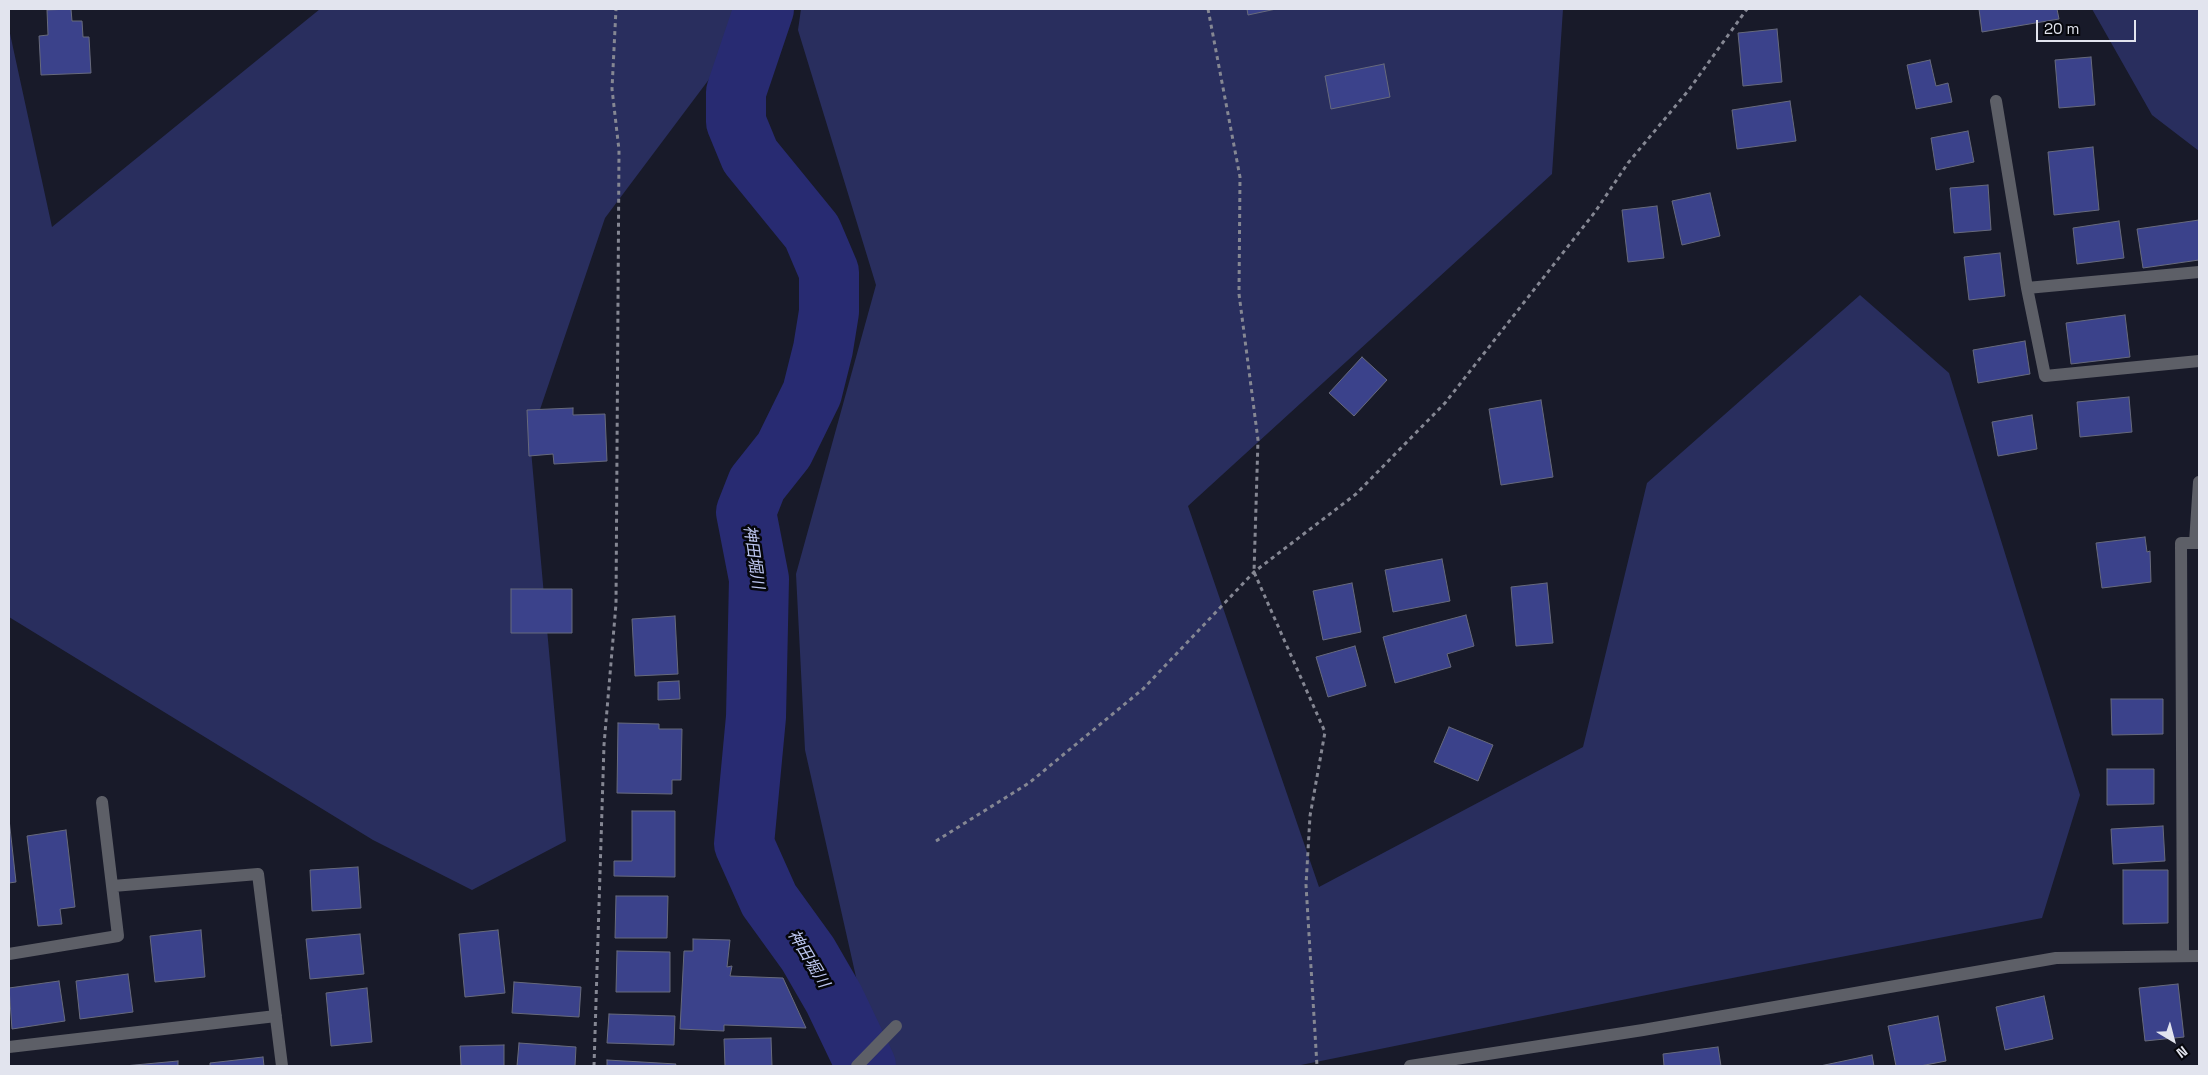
<!DOCTYPE html>
<meta charset="utf-8">
<style>
body{margin:0}
#map{position:relative;width:2208px;height:1075px;overflow:hidden;background:#181a29;font-family:"Space Grotesk",sans-serif}
canvas{display:block}
.frame{position:absolute;inset:0;border:10px solid #e2e4ee;pointer-events:none}
.north{position:absolute;left:2148px;top:1015px;width:50px;height:50px;-webkit-text-stroke:4px #05060b;paint-order:stroke;rotate:143deg;font-size:14px;font-weight:700;line-height:20px;text-align:center;color:#e2e4ee}
.north::after{content:'';display:block;margin:auto;width:18px;height:22px;background:#e2e4ee;clip-path:polygon(50% 0,100% 100%,50% 72%,0 100%)}
.scale{position:absolute;left:2036px;top:20px;width:100px;height:22px;box-sizing:border-box;border:2px solid #e2e4ee;border-top:0;padding-left:6px;font-size:15px;line-height:18px;white-space:nowrap;color:#e2e4ee;-webkit-text-stroke:4px #05060b;paint-order:stroke}
</style>
<div id="map">
<canvas width="2208" height="1075"></canvas>
<div class="frame"></div>
<div class="north">N</div>
<div class="scale">20 m</div>
</div>
<script>
const ctx = document.querySelector('canvas').getContext('2d');
ctx.lineJoin = 'round';
function fill(path, color) {
  ctx.fillStyle = color;
  ctx.fill(path, 'evenodd');
}
function poly(rows) {
  const path = new Path2D();
  for (const r of rows) {
    path.moveTo(r[0], r[1]);
    for (let i = 2; i < r.length; i += 2) path.lineTo(r[i], r[i + 1]);
  }
  return path;
}
function strokePath(path, color, width, dash) {
  ctx.strokeStyle = color;
  ctx.lineWidth = width;
  ctx.lineCap = dash ? 'butt' : 'round';
  ctx.setLineDash(dash || []);
  ctx.stroke(path);
}
function write(font, color, halo, rows, align = 'center') {
  ctx.font = font + ' "Space Grotesk","Noto Sans JP",sans-serif';
  ctx.lineWidth = 5;
  ctx.setLineDash([]);
  ctx.textBaseline = 'middle';
  ctx.strokeStyle = halo;
  ctx.fillStyle = color;
  for (const [text, x, y, turn = 0] of rows) {
    ctx.save();
    ctx.translate(x, y);
    ctx.rotate((+turn || 0) * Math.PI / 180);
    ctx.textAlign = isNaN(turn) ? turn : align;
    if (halo) ctx.strokeText(text, 0, 0);
    ctx.fillText(text, 0, 0);
    ctx.restore();
  }
}
const green = poly([
 [320,9,734,9,722,62,605,218,530,439,566,841,472,890,373,840,9,617,9,29,52,227],
 [801,9,1563,9,1552,174,1188,506,1319,887,1583,747,1647,483,1860,295,1949,373,2080,795,2042,918,1691,986,1296,1066,876,1066,805,750,796,574,876,285,798,30],
 [2092,9,2199,9,2199,151,2152,115]
]);
const river = poly([
 [764,9,736,92,736,122,750,156,812,232,829,272,829,312,823,349,812,393,784,450,757,484,746,512,759,579,756,717,744,844,769,900,808,954,834,999,866,1066]
]);
const building = poly([
 [71,9,72,21,82,21,83,37,89,37,91,73,41,75,39,36,48,35,47,10,71,9],
 [1247,9,1276,9,1248,15,1247,9],
 [1979,9,2057,9,2059,19,1982,32,1979,9],
 [1777,29,1782,82,1743,86,1738,33,1777,29],
 [2091,57,2095,105,2059,108,2055,60,2091,57],
 [1930,60,1936,86,1948,83,1952,102,1916,109,1907,65,1930,60],
 [1384,64,1390,97,1331,109,1325,76,1384,64],
 [1790,101,1796,141,1737,149,1732,110,1790,101],
 [1968,131,1974,162,1936,170,1931,138,1968,131],
 [2093,147,2099,210,2054,215,2048,152,2093,147],
 [1988,185,1991,230,1954,233,1950,188,1988,185],
 [1710,193,1720,236,1682,245,1672,201,1710,193],
 [1657,206,1664,258,1628,262,1622,210,1657,206],
 [2199,220,2199,260,2143,268,2137,229,2199,220],
 [2119,221,2124,258,2077,264,2073,228,2119,221],
 [2000,253,2005,296,1969,300,1964,257,2000,253],
 [2125,315,2130,357,2071,364,2066,323,2125,315],
 [2025,341,2030,374,1978,383,1973,350,2025,341],
 [1362,357,1387,380,1354,416,1329,393,1362,357],
 [2129,397,2132,432,2080,437,2077,402,2129,397],
 [1541,400,1553,477,1501,485,1489,409,1541,400],
 [573,408,573,415,605,414,607,461,554,464,553,454,529,456,527,410,573,408],
 [2032,415,2037,449,1998,456,1992,422,2032,415],
 [2145,537,2147,552,2150,551,2151,582,2102,588,2096,543,2145,537],
 [1442,559,1450,601,1393,612,1385,570,1442,559],
 [1352,583,1361,632,1323,640,1313,591,1352,583],
 [1547,583,1553,643,1516,646,1511,587,1547,583],
 [511,589,572,589,572,633,511,633,511,589],
 [1466,615,1474,646,1447,654,1451,667,1395,683,1383,637,1466,615],
 [675,616,678,674,635,676,632,619,675,616],
 [1355,646,1366,686,1328,697,1316,657,1355,646],
 [679,681,680,699,658,700,658,682,679,681],
 [2111,699,2163,699,2163,734,2112,735,2111,699],
 [618,723,659,724,659,729,682,729,681,780,672,780,672,794,617,793,618,723],
 [1449,727,1493,745,1478,781,1434,762,1449,727],
 [2107,769,2154,769,2154,804,2107,805,2107,769],
 [632,811,675,811,675,877,614,876,614,861,632,861,632,811],
 [9,819,16,882,9,883,9,819],
 [2163,826,2165,861,2113,864,2111,829,2163,826],
 [66,830,75,907,60,909,62,924,38,926,27,836,66,830],
 [358,867,361,908,312,911,310,870,358,867],
 [2123,870,2168,870,2168,923,2123,924,2123,870],
 [616,896,668,896,667,938,615,938,616,896],
 [201,930,205,977,155,982,150,936,201,930],
 [498,930,505,993,465,997,459,934,498,930],
 [360,934,364,974,310,979,306,939,360,934],
 [693,939,730,940,727,967,732,966,730,976,783,978,806,1028,724,1025,724,1031,680,1029,684,951,693,951,693,939],
 [617,951,670,952,670,992,616,992,617,951],
 [128,974,133,1012,80,1019,76,981,128,974],
 [59,981,65,1021,12,1029,9,988,59,981],
 [514,982,581,987,579,1017,512,1013,514,982],
 [2178,984,2184,1037,2145,1041,2139,988,2178,984],
 [367,988,372,1042,331,1046,326,993,367,988],
 [2044,996,2053,1039,2005,1050,1996,1007,2044,996],
 [609,1014,675,1016,674,1045,607,1043,609,1014],
 [1938,1016,1946,1061,1920,1066,1896,1066,1888,1026,1938,1016],
 [771,1038,772,1066,725,1066,724,1039,771,1038],
 [519,1043,576,1047,575,1066,517,1066,519,1043],
 [504,1045,504,1066,461,1066,460,1046,504,1045],
 [1718,1047,1721,1066,1664,1066,1663,1054,1718,1047],
 [1872,1055,1874,1066,1820,1066,1872,1055],
 [263,1057,264,1066,210,1066,210,1063,263,1057],
 [607,1060,676,1064,675,1066,607,1066,607,1060],
 [178,1061,178,1066,124,1066,178,1061]
]);
const path = poly([
 [1208,9,1240,177,1239,294,1258,440,1254,572,1325,732,1310,816,1306,885,1317,1066],
 [936,841,1029,783,1143,689,1254,572,1356,494,1445,403,1595,212,1628,163,1688,91,1747,9],
 [594,1066,604,745,616,604,619,150,612,89,616,9]
]);
const minor = poly([
 [1996,101,2027,288,2045,376,2199,361],
 [2027,288,2199,272],
 [2195,543,2199,482],
 [113,886,258,874,282,1066],
 [9,954,118,936,102,802],
 [2183,956,2181,543,2199,543],
 [9,1047,276,1016],
 [857,1066,896,1026],
 [1410,1066,1643,1030,2056,958,2199,956]
]);
const waterNames = [
 ["神田堀川",753,557,82],
 ["神田堀川",808,959,59]
];
fill(green, '#292e5e');
strokePath(river, '#282b72', 60);
fill(building, '#3b428b');
strokePath(building, '#676a7c', 1);
strokePath(path, '#858793', 3, [4, 4]);
strokePath(minor, '#5d5f67', 12);
write('italic 16px', '#bdc6f0', '#05060b', waterNames);
</script>
